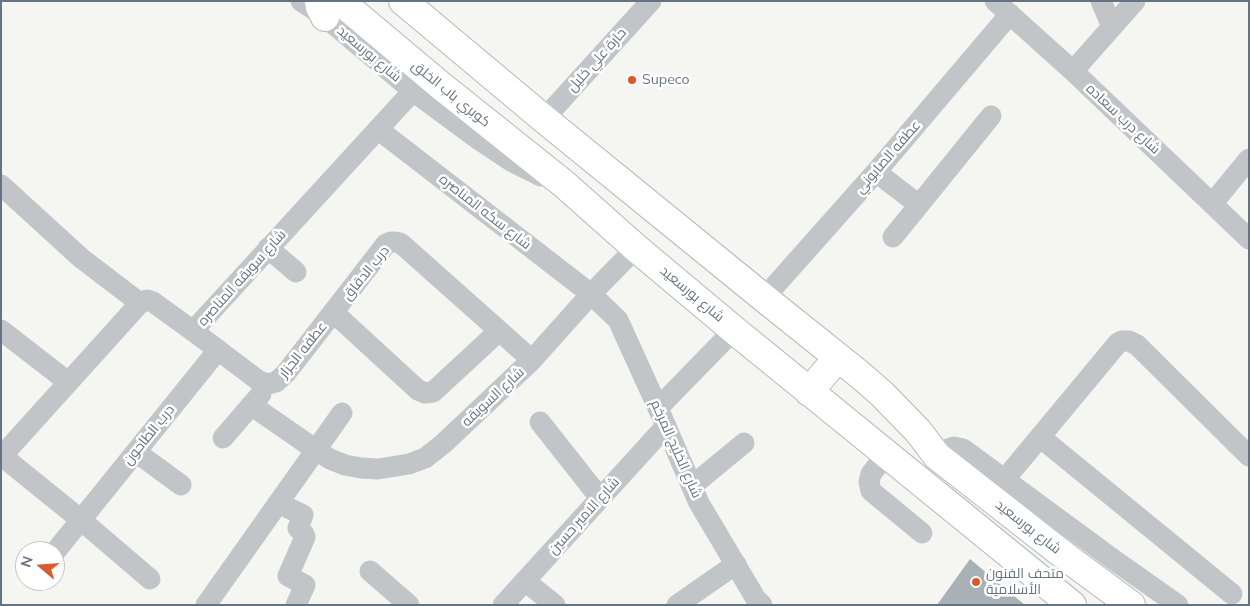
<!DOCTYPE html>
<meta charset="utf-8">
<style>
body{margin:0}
#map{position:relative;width:1250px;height:606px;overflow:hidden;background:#f5f5f2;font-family:Mulish,sans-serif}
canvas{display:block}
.frame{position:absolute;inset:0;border:2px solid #667481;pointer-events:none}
.north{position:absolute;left:15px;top:541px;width:50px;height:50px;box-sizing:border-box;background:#fff;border:1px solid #c2c7cd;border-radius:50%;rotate:288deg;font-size:14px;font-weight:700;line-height:20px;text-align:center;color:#667481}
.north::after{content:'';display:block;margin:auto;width:18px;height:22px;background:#da5a2d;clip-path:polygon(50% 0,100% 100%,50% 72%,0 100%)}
</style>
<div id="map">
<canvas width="1250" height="606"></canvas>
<div class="frame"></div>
<div class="north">N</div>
</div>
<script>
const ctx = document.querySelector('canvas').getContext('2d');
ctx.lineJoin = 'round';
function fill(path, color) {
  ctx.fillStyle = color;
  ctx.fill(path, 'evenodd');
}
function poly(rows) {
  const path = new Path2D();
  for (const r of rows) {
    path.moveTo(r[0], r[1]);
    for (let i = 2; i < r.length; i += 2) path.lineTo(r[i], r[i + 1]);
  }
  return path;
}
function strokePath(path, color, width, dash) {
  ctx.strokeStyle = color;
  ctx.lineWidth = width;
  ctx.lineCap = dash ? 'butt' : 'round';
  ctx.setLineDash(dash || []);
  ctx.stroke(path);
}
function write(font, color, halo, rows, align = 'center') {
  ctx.font = font + ' Mulish,Cairo,sans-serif';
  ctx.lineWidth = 5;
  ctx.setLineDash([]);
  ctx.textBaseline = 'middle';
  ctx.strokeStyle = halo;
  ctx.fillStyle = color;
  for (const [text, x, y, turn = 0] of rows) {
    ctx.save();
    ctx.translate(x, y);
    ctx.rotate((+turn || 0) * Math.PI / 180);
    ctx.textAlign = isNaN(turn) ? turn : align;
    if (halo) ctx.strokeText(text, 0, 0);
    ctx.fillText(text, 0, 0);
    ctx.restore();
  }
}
const building = poly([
 [970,559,1025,605,937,605]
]);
const minor = poly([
 [301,1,325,17,413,91,478,139,511,161,541,176],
 [995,1,1073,71,1249,239],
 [1101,1,1112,27],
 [1073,71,1135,1],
 [544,119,651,1],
 [379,130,591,294,618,320,658,408,699,503,756,599,762,605],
 [876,172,919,205],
 [1,185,81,258,140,303],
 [1212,204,1249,159],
 [893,237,991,116],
 [268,248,296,272],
 [764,298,876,172,1010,14],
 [333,312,418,390,425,393,433,392,499,331],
 [1,330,68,382],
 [193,331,259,381,269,384,276,382,286,373,386,244,391,242,395,242,400,243,405,247,532,360],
 [251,405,316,450,330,459,345,465,361,468,378,469,409,464,425,458,443,444,532,360,591,294,636,248],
 [658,408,734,330],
 [540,422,600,498],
 [1040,437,1232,594],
 [223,438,261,394],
 [136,452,181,485],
 [886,454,871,474,869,482,871,491,922,533],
 [2,456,81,520,150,579],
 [937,456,945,450,954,447,963,449,1114,560,1178,605],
 [1,457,140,303,147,300,153,302,193,331,413,91],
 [1005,479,1118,343,1122,341,1129,341,1137,345,1249,456],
 [692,486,744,443],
 [278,503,303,515,298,528,304,534,305,537,288,576,305,585,296,605],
 [55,552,218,350],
 [370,571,409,605],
 [525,581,555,605],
 [206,605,342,413],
 [503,605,666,426],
 [677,605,736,564]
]);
const major = poly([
 [319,1,320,7,325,17],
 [340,1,440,85,564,184,636,248,734,330,1072,605],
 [403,1,544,119,764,298,859,374,882,394,918,431,937,456,1070,560,1131,605],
 [809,392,838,357]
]);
const markers = [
 [632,80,5,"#da5a2d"],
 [976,582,5,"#da5a2d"]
];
const streetNames = [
 ["شارع بورسعيد",369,54,40],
 ["حارة علي خليل",597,60,-48],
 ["كوبري باب الخلق",451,94,39],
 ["شارع درب سعاده",1123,119,43],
 ["عطفه الصابوني",888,157,-49],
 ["شارع سكه المناصره",485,212,38],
 ["درب الدقاق",366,273,-51],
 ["شارع سويقه المناصره",242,278,-48],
 ["شارع بورسعيد",692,294,40],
 ["عطفه الجزار",303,350,-51],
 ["شارع السويقه",493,397,-43],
 ["درب الطاحون",149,435,-51],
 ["شارع الخليج المرخم",676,449,66],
 ["شارع الامير حسين",584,516,-48],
 ["شارع بورسعيد",1028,527,38]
];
const poiNames = [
 ["Supeco",642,80],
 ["متحف الفنون",986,574],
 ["الأسلامية",986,590]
];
fill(building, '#aab1b6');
strokePath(major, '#b4b8bb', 30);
strokePath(minor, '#c1c5c8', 21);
strokePath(major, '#fff', 28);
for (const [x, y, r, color] of markers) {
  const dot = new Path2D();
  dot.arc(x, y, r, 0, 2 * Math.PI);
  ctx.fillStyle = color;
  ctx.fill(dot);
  strokePath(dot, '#fff', 2);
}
write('14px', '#667481', '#fff', streetNames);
write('14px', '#667481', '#fff', poiNames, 'left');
</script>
